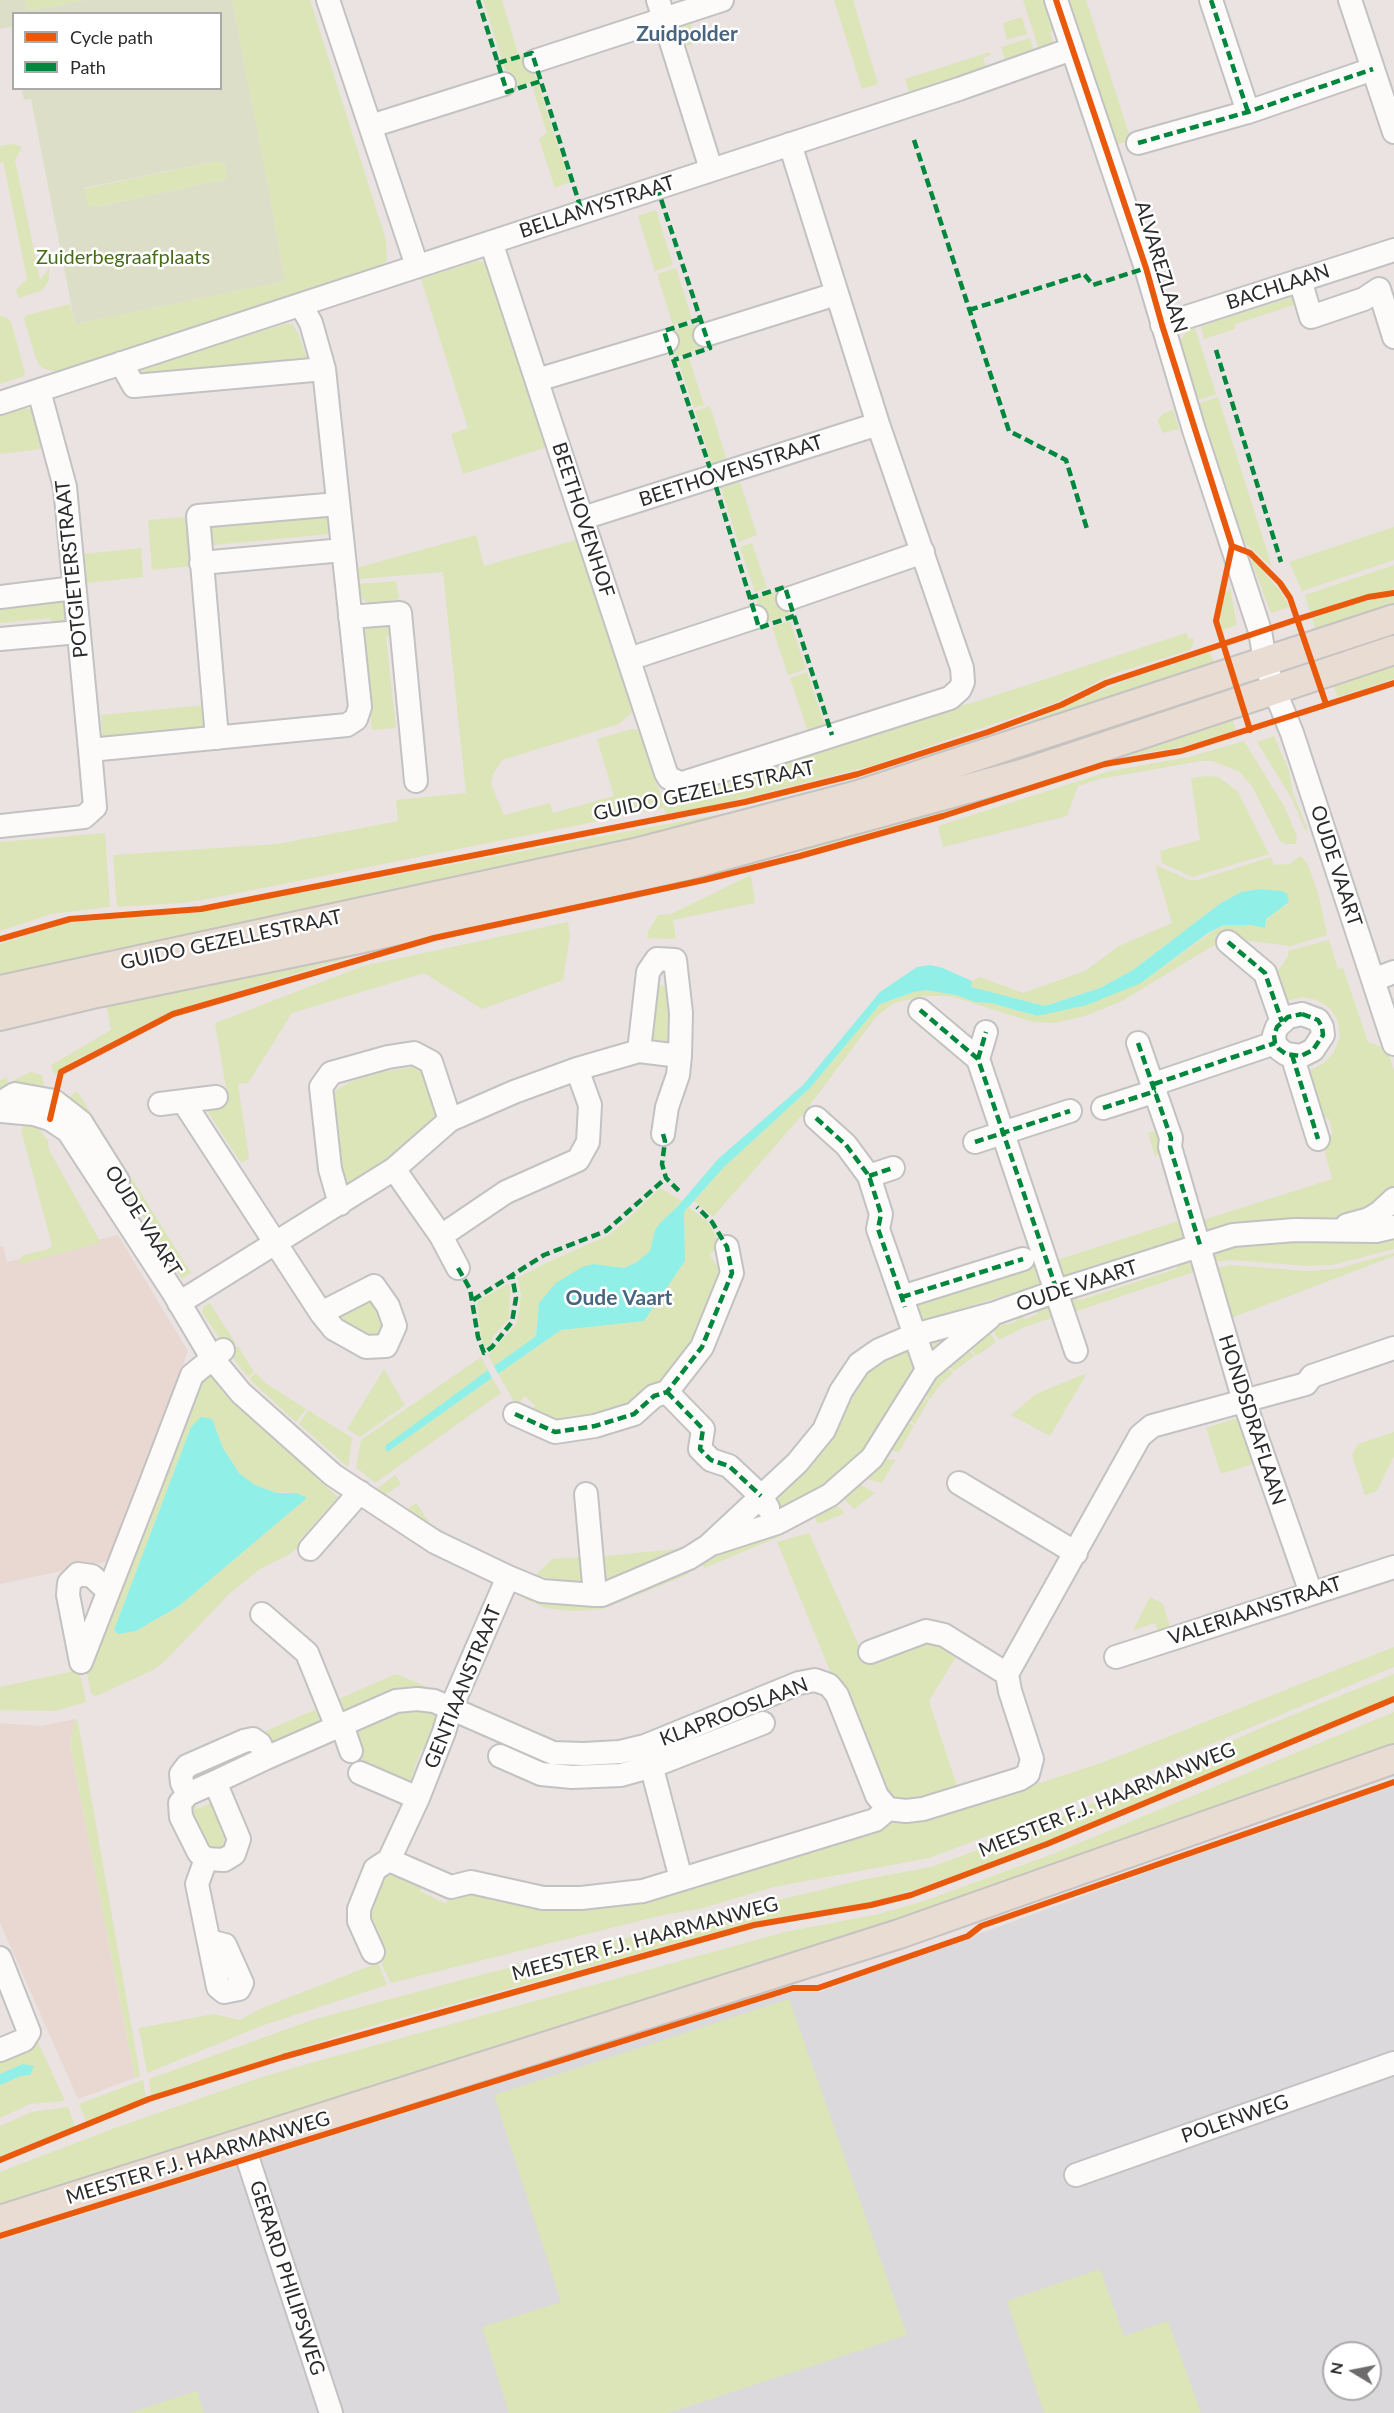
<!DOCTYPE html>
<style>
body{margin:0}
#map{position:relative;width:1394px;height:2413px;overflow:hidden;background:#eae3e1;font-family:Lato,sans-serif}
canvas{display:block}
.legend{position:absolute;left:12px;top:12px;width:210px;height:78px;box-sizing:border-box;background:#fff;border:2px solid #aaa;margin:0;padding:8px 10px;list-style:none;font-size:18px;color:#2b2b2b}
.legend li{display:flex;align-items:center;gap:12px;height:30px}
.legend b{width:30px;border:2px solid #aaa}
.north{position:absolute;left:1322px;top:2341px;width:60px;height:60px;box-sizing:border-box;background:#fff;border:2px solid #aaa;border-radius:50%;rotate:280deg;font-size:16px;font-weight:700;line-height:24px;text-align:center;color:#2b2b2b}
.north::after{content:'';display:block;margin:auto;width:21px;height:27px;background:#6e6b6b;clip-path:polygon(50% 0,100% 100%,50% 72%,0 100%)}
</style>
<div id="map">
<canvas width="1394" height="2413"></canvas>
<ul class="legend">
<li><b style="height:8px;background:#e8590c"></b>Cycle path</li>
<li><b style="height:8px;background:#00873e"></b>Path</li>
</ul>
<div class="north">N</div>
</div>
<script>
const ctx = document.querySelector('canvas').getContext('2d');
ctx.lineJoin = 'round';
function fill(path, color) {
  ctx.fillStyle = color;
  ctx.fill(path, 'evenodd');
}
function poly(rows) {
  const path = new Path2D();
  for (const r of rows) {
    path.moveTo(r[0], r[1]);
    for (let i = 2; i < r.length; i += 2) path.lineTo(r[i], r[i + 1]);
  }
  return path;
}
function strokePath(path, color, width, dash) {
  ctx.strokeStyle = color;
  ctx.lineWidth = width;
  ctx.lineCap = dash ? 'butt' : 'round';
  ctx.setLineDash(dash || []);
  ctx.stroke(path);
}
function write(font, color, halo, rows, align = 'center') {
  ctx.font = font + ' Lato,sans-serif';
  ctx.lineWidth = 5;
  ctx.setLineDash([]);
  ctx.textBaseline = 'middle';
  ctx.strokeStyle = halo;
  ctx.fillStyle = color;
  for (const [text, x, y, turn = 0] of rows) {
    ctx.save();
    ctx.translate(x, y);
    ctx.rotate((+turn || 0) * Math.PI / 180);
    ctx.textAlign = isNaN(turn) ? turn : align;
    if (halo) ctx.strokeText(text, 0, 0);
    ctx.fillText(text, 0, 0);
    ctx.restore();
  }
}
const industrial = poly([
 [1394,1786,1394,2413,0,2413,0,2240,791,1992,820,1992,1153,1870],
 [1334,2353,1370,2353,1370,2389,1334,2389]
]);
const education = poly([
 [118,1235,188,1351,114,1560,0,1584,0,1246,3,1246,7,1262],
 [75,1719,70,1744,135,2078,78,2099,0,1923,0,1723,41,1726]
]);
const green = poly([
 [25,0,86,0,34,10,26,9],
 [232,0,310,0,386,240,387,260,380,267,59,372,42,368,37,362,24,319,27,315,70,304,75,324,285,281,266,175],
 [483,0,502,0,518,54,529,57,570,182,555,188,539,139,547,133,531,82,511,88],
 [834,0,853,0,878,84,862,89],
 [1023,0,1044,0,1054,29,1050,33,1053,41,1046,51,1040,53],
 [1065,0,1086,0,1131,140,1114,146],
 [1022,17,1027,34,1007,40,1003,23],
 [690,23,696,43,680,48,677,27],
 [1030,38,1035,54,1006,63,1001,47],
 [990,52,991,55,983,58,987,70,910,95,905,79],
 [13,144,22,147,15,160,40,280,49,268,49,280,43,290,19,298,16,290,27,279,3,161,0,164,0,146],
 [217,161,225,164,227,174,227,178,223,180,98,206,90,206,87,204,84,189],
 [656,210,673,265,655,271,638,216],
 [476,261,486,263,550,446,463,474,451,434,468,428,421,279],
 [676,268,692,319,673,325,657,274],
 [1292,297,1294,305,1235,324,1235,329,1204,339,1201,326],
 [0,316,6,317,11,322,25,373,24,376,0,384],
 [285,324,292,324,298,333,308,360,138,375,135,370],
 [694,324,702,348,676,357,668,332],
 [1195,328,1216,394,1196,401,1178,344,1187,331],
 [689,358,704,405,694,408,678,361],
 [1218,397,1272,567,1247,545,1238,531,1196,404],
 [710,406,727,461,712,466,695,411],
 [24,407,34,412,48,448,0,454,0,414],
 [1173,410,1179,429,1163,433,1158,422,1159,418,1164,413],
 [740,482,757,535,738,542,721,488],
 [326,510,329,534,204,546,201,522],
 [188,517,192,566,152,570,148,520],
 [1394,527,1394,560,1302,591,1289,562],
 [476,535,484,566,579,539,633,711,619,724,502,760,493,774,491,784,504,815,550,803,553,813,614,796,597,739,632,729,639,730,663,802,662,794,671,794,731,777,944,709,972,703,1186,633,1189,639,1193,638,1194,643,1190,650,1113,674,1057,702,875,765,721,804,666,814,664,808,208,899,182,903,117,907,113,855,278,844,398,821,396,800,466,793,443,572,359,579,356,568],
 [752,543,767,588,755,592,740,547],
 [141,548,143,577,86,583,83,554],
 [1253,559,1280,591,1290,607,1271,613,1251,561],
 [1394,565,1394,590,1369,594,1310,612,1305,595],
 [396,581,399,599,372,605,358,596,357,587,360,584],
 [1230,588,1237,625,1221,630,1220,615,1224,596],
 [781,590,789,615,764,623,756,598],
 [1394,596,1394,603,1315,629,1312,618,1359,602],
 [69,597,68,621,65,624,54,625,49,618,0,623,0,604],
 [389,621,398,634,386,637,396,728,372,730,361,626],
 [790,621,806,669,788,675,772,627],
 [1210,652,1216,668,1005,732,1129,679],
 [1394,660,1394,679,1337,697,1332,680],
 [807,672,825,726,808,732,790,678],
 [205,705,207,720,200,730,107,739,102,736,101,715],
 [1232,718,1236,730,1185,746,1106,760,939,814,801,852,802,846],
 [1274,736,1289,771,1293,794,1307,828,1306,832,1292,799,1257,742],
 [1244,741,1284,806,1297,836,1296,844,1286,844,1280,841,1253,788,1240,772,1213,761,1200,761,1100,779,1078,786,1067,816,943,847,938,826,1110,771,1189,757],
 [1206,776,1219,777,1238,792,1269,854,1192,877,1162,863,1160,851,1200,840,1191,778],
 [811,797,710,826,0,980,0,944,66,923,199,912],
 [105,833,110,907,51,914,0,931,0,842],
 [1300,856,1307,862,1319,896,1327,935,1291,946,1243,940,1221,941,1122,1001,1085,1016,1054,1023,1033,1022,950,996,924,996,894,1003,876,1017,803,1114,713,1217,694,1201,723,1168,809,1089,880,1004,914,992,926,990,956,995,975,1002,991,1003,1037,1016,1141,983,1210,933,1224,925,1252,925,1266,920,1282,907,1287,905,1281,891,1260,889,1241,892,1221,903,1133,970,1100,988,1045,1006,970,987,972,981,980,977,1023,993,1085,971,1119,946,1172,923,1155,865,1190,880,1198,880,1271,857,1274,865,1290,864],
 [751,875,755,903,673,920,676,939,647,938,648,932,658,915,671,914],
 [568,922,570,936,563,980,482,1009,424,973,292,1013,248,1083,238,1084,249,1158,241,1163,208,1112,207,1108,227,1094,215,1023,363,966],
 [434,932,172,1011,72,1062,54,1075,51,1065,111,1030,106,1004],
 [1329,940,1338,969,1343,968,1368,1042,1387,1049,1394,1071,1394,1187,1366,1210,1345,1217,1204,1236,1200,1221,1332,1179,1321,1138,1333,1134,1329,1119,1315,1112,1307,1072,1324,1063,1334,1052,1340,1037,1338,1021,1330,1008,1317,1000,1302,997,1283,1002,1272,979,1288,956,1288,951],
 [658,985,666,986,671,989,667,998,677,1044,649,1043,657,1000,655,986],
 [418,1066,424,1071,439,1119,384,1164,353,1186,345,1186,342,1183,332,1093,350,1082,371,1074],
 [31,1072,42,1075,45,1093,0,1093,0,1080,7,1078,8,1083],
 [77,1091,191,1273,182,1279,83,1122,65,1101],
 [25,1123,40,1130,48,1141,49,1150,101,1243,17,1265,23,1255,49,1249,52,1245,21,1130],
 [1159,1130,1165,1152,1155,1156,1148,1133],
 [660,1188,682,1201,655,1230,651,1251,637,1262,624,1268,594,1264,539,1303,536,1336,494,1366,488,1355,516,1325,519,1313,521,1295,518,1278,546,1263,605,1237,616,1230],
 [688,1207,707,1221,723,1247,709,1254,721,1272,698,1343,654,1389,627,1412,550,1422,531,1416,535,1405,525,1396,516,1405,498,1374,561,1330,644,1320,685,1261,684,1212],
 [1178,1221,1181,1229,1189,1227,1192,1238,1175,1247,1167,1243,1079,1270,1079,1278,1062,1278,1054,1261],
 [1394,1233,1394,1249,1332,1265,1307,1266,1232,1260,1213,1262,1211,1255,1238,1244],
 [1394,1253,1394,1256,1231,1318,1214,1268,1232,1265,1306,1271,1336,1269],
 [1188,1261,1194,1272,1071,1313,1070,1298,1073,1297,1080,1300,1176,1269,1180,1262],
 [1036,1262,1044,1284,1036,1292,1029,1288,931,1318,928,1327,921,1327,910,1302],
 [508,1284,510,1287,509,1319,494,1335,489,1347,482,1345,477,1304,479,1300],
 [373,1299,389,1327,371,1342,339,1319,339,1316],
 [210,1303,236,1344,227,1350,202,1312,204,1306],
 [1048,1305,1052,1307,1054,1317,1025,1327,999,1340,993,1331,1003,1322,1006,1325,1017,1321,1018,1314,1021,1313,1024,1319,1036,1315,1039,1308],
 [995,1313,927,1370,830,1495,708,1546,797,1463,859,1364],
 [990,1333,996,1342,976,1356,970,1347],
 [238,1346,254,1372,248,1377,228,1352],
 [968,1348,974,1356,954,1371,950,1367,953,1365,951,1362],
 [481,1357,488,1370,385,1448,389,1451,492,1378,501,1393,375,1483,356,1467,361,1440],
 [947,1367,953,1373,941,1384,930,1399,924,1395,929,1378,938,1377],
 [384,1369,405,1405,360,1437,347,1429],
 [215,1370,309,1465,314,1476,338,1497,298,1542,301,1545,288,1555,260,1569,229,1594,165,1661,153,1670,96,1696,93,1695,91,1693,85,1664,196,1377],
 [212,1419,223,1448,239,1473,255,1485,277,1493,287,1492,307,1498,179,1606,136,1631,118,1634,114,1630,191,1427],
 [256,1373,264,1382,306,1409,296,1422,249,1379],
 [1087,1373,1050,1436,1011,1415,1036,1394],
 [923,1397,929,1400,915,1424,909,1420],
 [308,1410,352,1438,348,1467,299,1424],
 [1241,1417,1255,1463,1221,1474,1206,1428],
 [908,1422,914,1426,899,1452,890,1450,892,1438,899,1436],
 [1394,1432,1394,1456,1377,1491,1365,1495,1352,1455,1358,1444],
 [884,1459,895,1460,882,1483,868,1479],
 [395,1475,401,1484,385,1495,378,1488],
 [861,1485,875,1493,854,1509,844,1499],
 [416,1503,432,1526,444,1531,435,1534,405,1511],
 [836,1505,845,1513,818,1524,815,1518],
 [778,1529,781,1536,704,1568,701,1561],
 [809,1533,860,1648,867,1653,932,1641,957,1655,929,1701,959,1792,926,1804,893,1799,883,1788,835,1683,777,1542],
 [675,1549,677,1554,620,1577,605,1581,597,1557],
 [586,1557,583,1581,557,1580,536,1575,552,1559],
 [686,1567,689,1574,608,1607,605,1600],
 [526,1591,601,1598,604,1609,572,1611,546,1608,523,1598],
 [1150,1597,1163,1604,1171,1630,1159,1634,1155,1623,1133,1630],
 [1394,1647,1394,1667,1045,1814,929,1858,774,1887,699,1909,663,1915,391,1983,383,1967,366,1904,378,1875,390,1872,424,1882,420,1891,446,1904,450,1895,461,1890,543,1905,882,1828,894,1820,904,1822,927,1820,1104,1762],
 [79,1670,86,1702,55,1711,0,1710,0,1687],
 [396,1674,432,1689,430,1695,347,1718,334,1701],
 [1394,1674,1394,1696,1049,1841,917,1889,872,1902,754,1922,354,2031,151,2096,149,2079,312,2020,469,1978,733,1911,866,1879,931,1867,953,1859,1044,1825,1263,1727],
 [402,1706,424,1706,439,1715,430,1748,421,1750,412,1776,415,1782,411,1787,362,1771,347,1729],
 [321,1707,325,1722,273,1749,259,1734],
 [1394,1712,1394,1750,1037,1877,0,2207,0,2172,112,2129,259,2078,325,2059,785,1932,879,1914,927,1900,1053,1854],
 [75,1719,78,1722,140,2076,135,2078,70,1744],
 [243,1747,256,1753,192,1783,189,1772],
 [192,1798,197,1809,214,1802,230,1836,223,1850,202,1848,188,1803],
 [378,1963,387,1985,261,2026,147,2073,139,2028,214,2014,240,2020,262,2008],
 [789,1999,907,2335,668,2413,509,2413,482,2327,561,2302,494,2095],
 [37,2040,65,2101,30,2104,0,2118,0,2085,21,2076,23,2064,0,2074,0,2057],
 [143,2080,146,2098,87,2123,79,2104],
 [68,2107,75,2127,0,2156,0,2126,32,2112],
 [1100,2269,1124,2336,1168,2321,1201,2413,1044,2413,1007,2301],
 [197,2391,204,2413,129,2413]
]);
const cemetery = poly([
 [0,0,25,0,26,9,34,10,86,0,232,0,266,175,285,281,75,324,31,99,24,100,22,89,220,88,220,14,14,14,13,41,11,27,0,29],
 [217,161,225,164,227,174,227,178,223,180,99,206,90,206,87,203,84,188]
]);
const water = poly([
 [1260,889,1282,891,1287,894,1289,902,1266,919,1265,928,1252,925,1224,925,1208,933,1141,983,1087,1005,1037,1016,991,1003,975,1002,956,995,926,990,914,992,880,1004,809,1089,723,1168,684,1212,685,1261,644,1321,561,1330,498,1374,494,1366,536,1336,539,1303,556,1283,582,1267,594,1264,624,1268,637,1262,650,1251,655,1230,660,1223,678,1206,718,1159,803,1085,880,992,917,967,930,965,943,968,972,981,971,987,1045,1006,1100,988,1133,970,1221,903,1241,892],
 [488,1370,492,1378,389,1451,386,1451,385,1446],
 [201,1417,212,1419,223,1448,239,1473,255,1485,277,1493,297,1493,307,1498,179,1606,136,1631,118,1634,114,1630,191,1427],
 [23,2064,34,2066,30,2075,21,2076,0,2085,0,2074]
]);
const minor = poly([
 [328,0,417,266],
 [658,0,711,169],
 [1056,0,1146,268,1194,430,1260,631,1265,661,1274,689,1292,733,1394,1044],
 [1211,0,1248,112],
 [1350,0,1394,132],
 [535,61,722,0],
 [371,126,504,84],
 [1138,143,1248,112,1373,69],
 [491,242,666,773,669,778,680,783,686,782,950,698,960,689,963,682,962,668,878,424,790,144],
 [1300,280,1311,317,1364,299,1379,289,1394,337],
 [1162,325,1394,250],
 [705,335,836,294],
 [121,363,134,386,324,369],
 [537,380,667,341],
 [39,391,65,487,90,750],
 [0,403,959,89,1072,49],
 [583,518,878,424],
 [201,563,343,550],
 [0,597,74,588],
 [788,599,923,552],
 [350,617,400,613,416,781],
 [0,639,79,632],
 [629,659,756,617],
 [217,738,198,516,338,504],
 [0,826,84,817,95,807,90,750,347,725,356,719,360,707,324,369,311,323,301,305],
 [1228,942,1265,973,1282,1022],
 [1373,980,1394,972],
 [920,1010,978,1059,1076,1351],
 [1302,1014,1318,1020,1322,1027,1323,1035,1313,1050,1301,1056,1286,1054,1279,1049,1275,1043,1274,1035,1277,1027,1288,1017,1302,1014],
 [1138,1043,1171,1138,1170,1147,1244,1401,1311,1593],
 [639,1051,648,972,657,959,675,960,681,1013,680,1056,678,1075,667,1107,663,1134],
 [1292,1055,1318,1139],
 [978,1059,986,1032],
 [1154,1084,1275,1043],
 [183,1101,321,1313,334,1329,366,1347,386,1346,395,1326,388,1306,374,1286,321,1313],
 [0,1103,15,1094,54,1101,81,1122,118,1181],
 [160,1104,216,1097],
 [1103,1108,1156,1091],
 [0,1111,34,1114,50,1119,68,1131,173,1292,212,1358,241,1393,333,1475,435,1542,508,1577,542,1591,595,1595,602,1595,689,1558,708,1546,797,1463,824,1430,841,1391,859,1364,879,1350,914,1335,995,1313,1057,1291,1233,1235,1295,1230,1376,1231,1394,1227],
 [816,1118,846,1145,869,1176,881,1214,878,1229,927,1370],
 [975,1142,1070,1111],
 [394,1169,441,1236,458,1268],
 [869,1176,893,1168],
 [340,1204,330,1169,321,1087,331,1073,388,1057,414,1053,431,1062,450,1120],
 [1347,1225,1369,1219,1379,1213,1394,1199],
 [441,1236,506,1192,578,1160,588,1142,590,1105,577,1069],
 [902,1297,1023,1259],
 [179,1303,394,1169,450,1120,514,1092,577,1069,639,1051,680,1056],
 [667,1392,703,1429,700,1449,711,1460,729,1466,761,1496,768,1508],
 [515,1414,555,1432,595,1426,634,1414,654,1396,667,1392,702,1347,732,1273,727,1247],
 [959,1483,1076,1553],
 [586,1494,595,1595],
 [715,1543,777,1523,830,1495,872,1458,927,1370,989,1318],
 [310,1549,360,1492],
 [108,1591,92,1576,78,1574,69,1583,68,1595,81,1662,150,1485,192,1375,223,1350],
 [262,1614,307,1653,337,1727],
 [870,1652,926,1631,944,1635,1007,1674],
 [1116,1657,1394,1567],
 [342,1725,351,1751],
 [648,1753,681,1879],
 [500,1756,541,1774,572,1777,621,1775,653,1766,763,1723],
 [360,1773,418,1798],
 [215,1782,239,1839,234,1854,224,1860,206,1859,199,1853,181,1817,180,1803,188,1794,215,1782,266,1758,396,1701,417,1699,434,1701,553,1753,584,1754,620,1752,645,1746,799,1683,815,1680,829,1685,837,1695,877,1796,888,1809,906,1811,923,1809,1020,1779,1028,1774,1032,1759,1010,1691,1007,1674,1140,1436,1152,1426,1306,1384,1312,1376,1394,1348],
 [188,1794,182,1783,181,1774,187,1766,244,1741,253,1739,260,1744,266,1758],
 [206,1859,197,1884,218,1987,224,1992,239,1989,242,1983,225,1945,209,1941],
 [389,1860,451,1887,471,1882,543,1898,581,1898,643,1891,875,1820,888,1809],
 [373,1952,359,1921,359,1909,375,1869,389,1860,418,1798,444,1732,451,1708,508,1577],
 [0,1958,29,2032,24,2040,0,2050],
 [243,2144,331,2413],
 [1076,2175,1394,2063]
]);
const major = poly([
 [0,990,635,853,858,795,1394,619],
 [0,1016,97,993,354,940,689,865,1025,773,1394,650],
 [0,2220,899,1934,1394,1759]
]);
const quiet = poly([
 [478,0,507,92,541,81],
 [1211,0,1248,112],
 [498,63,532,53,582,212],
 [914,140,1009,431,1066,460,1087,529],
 [1138,143,1248,112,1373,69],
 [657,187,710,348,674,360],
 [969,310,1084,274,1093,285,1146,268],
 [700,319,664,331,667,341,713,477,750,598,754,611,759,628,794,616,785,587,750,598],
 [1216,350,1281,562],
 [794,616,832,735],
 [1228,942,1265,973,1282,1022],
 [920,1010,978,1059,1057,1291],
 [1302,1014,1318,1020,1322,1027,1323,1035,1313,1050,1301,1056,1286,1054,1279,1049,1275,1043,1274,1035,1277,1027,1288,1017,1302,1014],
 [1138,1043,1171,1138,1170,1147,1200,1245],
 [1292,1055,1318,1139],
 [978,1059,986,1032],
 [1154,1084,1275,1043],
 [1103,1108,1156,1091],
 [816,1118,846,1145,869,1176,881,1214,878,1229,905,1307],
 [663,1134,665,1141,662,1164,666,1178,679,1191],
 [975,1142,1070,1111],
 [869,1176,893,1168],
 [458,1268,470,1289,478,1337,484,1353,492,1347,512,1322,516,1298,512,1275],
 [902,1297,1023,1259],
 [473,1300,544,1255,606,1231,666,1178],
 [667,1392,703,1429,700,1449,711,1460,729,1466,761,1496],
 [515,1414,555,1432,595,1426,634,1414,654,1396,667,1392,702,1347,732,1273,727,1247,712,1222,697,1207]
]);
const cycleway = poly([
 [1056,0,1146,268,1162,325,1232,546,1216,621,1250,730],
 [1232,546,1250,553,1280,583,1290,598,1326,704],
 [0,939,70,919,201,909,745,802,858,774,988,732,1061,705,1106,683,1298,619,1368,597,1394,593],
 [50,1119,61,1072,173,1014,434,938,704,880,800,856,943,816,1105,764,1181,751,1394,683],
 [0,2160,149,2099,283,2057,754,1925,871,1905,911,1895,1047,1844,1394,1699],
 [0,2236,793,1988,818,1988,968,1936,981,1926,1394,1782]
]);
const streetNames = [
 ["BELLAMYSTRAAT",597,207,-18],
 ["ALVAREZLAAN",1161,267,73],
 ["BACHLAAN",1278,287,-18],
 ["BEETHOVENSTRAAT",731,471,-18],
 ["BEETHOVENHOF",583,520,72],
 ["POTGIETERSTRAAT",72,569,-96],
 ["GUIDO GEZELLESTRAAT",704,791,-12],
 ["OUDE VAART",1336,866,72],
 ["GUIDO GEZELLESTRAAT",231,940,-12],
 ["OUDE VAART",143,1221,58],
 ["OUDE VAART",1077,1286,-18],
 ["HONDSDRAFLAAN",1252,1420,72],
 ["VALERIAANSTRAAT",1255,1611,-18],
 ["GENTIAANSTRAAT",463,1687,-68],
 ["KLAPROOSLAAN",734,1712,-21],
 ["MEESTER F.J. HAARMANWEG",1107,1800,-22],
 ["MEESTER F.J. HAARMANWEG",645,1939,-15],
 ["POLENWEG",1235,2119,-19],
 ["MEESTER F.J. HAARMANWEG",198,2158,-17],
 ["GERARD PHILIPSWEG",287,2278,72]
];
const parkNames = [
 ["Zuiderbegraafplaats",123,258]
];
const neighbourhoodNames = [
 ["Zuidpolder",687,34],
 ["Oude Vaart",619,1298]
];
fill(industrial, '#dcd9dd');
fill(education, '#e9d8d2');
fill(green, '#dbe5b8');
fill(cemetery, '#dddec8');
fill(water, '#90f0e7');
strokePath(minor, '#c3c2c3', 26);
strokePath(major, '#c5c2c2', 32);
strokePath(minor, '#fcfbfa', 22);
strokePath(major, '#e8dcd3', 28);
strokePath(quiet, '#00873e', 4.5, [9, 4.5]);
strokePath(cycleway, '#e8590c', 6);
write('20px', '#2b2b2b', '#fff', streetNames);
write('20px', '#476d16', '#fff', parkNames);
write('bold 21px', '#48657f', '#fff', neighbourhoodNames);
</script>
